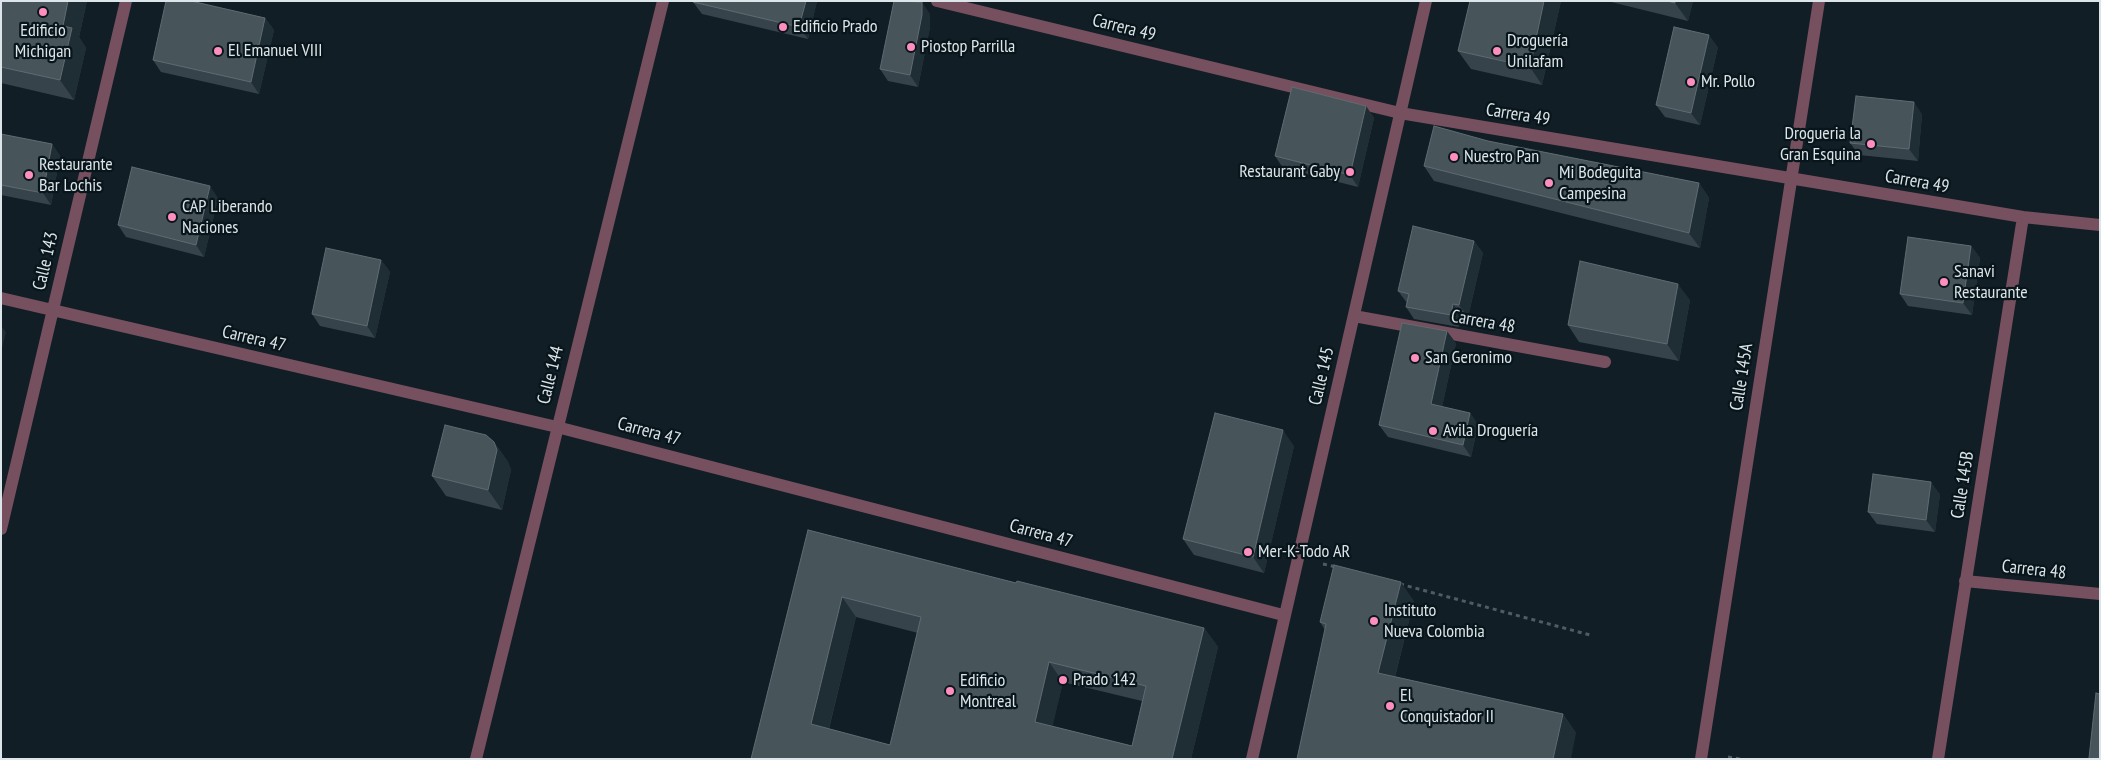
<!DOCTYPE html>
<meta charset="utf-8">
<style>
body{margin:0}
#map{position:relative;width:2101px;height:760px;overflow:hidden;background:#111e25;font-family:"PT Sans Narrow",sans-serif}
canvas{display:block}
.frame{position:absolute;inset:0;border:2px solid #dce5e9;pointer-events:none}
</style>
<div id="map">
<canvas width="2101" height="760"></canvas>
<div class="frame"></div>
</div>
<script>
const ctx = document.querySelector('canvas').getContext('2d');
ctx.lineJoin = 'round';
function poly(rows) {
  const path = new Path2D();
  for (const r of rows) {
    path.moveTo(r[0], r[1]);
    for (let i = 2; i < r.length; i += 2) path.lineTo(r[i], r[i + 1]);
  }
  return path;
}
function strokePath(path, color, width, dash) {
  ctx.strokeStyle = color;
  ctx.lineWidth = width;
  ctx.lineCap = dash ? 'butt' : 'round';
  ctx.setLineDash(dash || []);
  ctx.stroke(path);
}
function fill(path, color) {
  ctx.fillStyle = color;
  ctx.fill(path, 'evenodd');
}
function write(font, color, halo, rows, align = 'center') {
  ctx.font = font + ' "PT Sans Narrow",sans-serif';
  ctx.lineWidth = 4.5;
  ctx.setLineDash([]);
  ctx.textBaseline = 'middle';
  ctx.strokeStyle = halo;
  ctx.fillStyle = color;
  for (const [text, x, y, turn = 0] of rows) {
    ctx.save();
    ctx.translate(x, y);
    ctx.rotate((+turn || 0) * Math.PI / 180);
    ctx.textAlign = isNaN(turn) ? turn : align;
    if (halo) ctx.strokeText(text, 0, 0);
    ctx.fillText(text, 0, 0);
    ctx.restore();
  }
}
const path = poly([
 [1323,564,1336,567],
 [1400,584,1590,635],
 [1728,757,1740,759]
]);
const minor = poly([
 [937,1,1400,113,2023,217,2100,225],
 [1,298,557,427,1283,615],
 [1354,316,1605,362],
 [1,529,126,1],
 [1965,581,2100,594],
 [476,759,663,1],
 [1252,759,1426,1],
 [1701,759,1819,1],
 [1938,759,2023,217]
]);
const wall = poly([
 [1,1,87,1,79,37,86,48,74,100,1,83],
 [694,1,817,1,808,39,702,14,693,2],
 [1470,1,1561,1,1542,85,1471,69,1458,51],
 [1607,1,1693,1,1688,21],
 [930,14,930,27,918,87,888,81,880,69],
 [265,18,274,30,259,94,161,72,153,60],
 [1718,47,1700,125,1665,117,1656,105],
 [1366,106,1374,118,1358,187,1283,168,1275,156],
 [1922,114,1918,161,1859,155,1850,143],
 [1,134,52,144,60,156,51,205,1,195],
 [1488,141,1699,183,1709,198,1700,248,1434,181,1424,166],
 [218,198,204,257,126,237,118,225],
 [1474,241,1483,253,1468,317,1462,316,1459,327,1414,319,1406,307,1407,303,1398,291],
 [1971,246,1980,258,1972,315,1908,306,1900,294],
 [381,260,390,272,375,338,320,326,312,314],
 [1690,300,1679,361,1579,342,1568,325],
 [1456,343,1442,407,1470,413,1478,425,1471,457,1388,437,1379,425],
 [494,442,508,462,511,470,502,510,446,496,432,476],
 [1294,446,1264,573,1194,555,1183,539],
 [1940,494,1935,532,1877,524,1868,512],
 [808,530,1016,583,1204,628,1218,647,1191,759,751,759],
 [856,617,918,633,890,745,829,729],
 [1063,682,1142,701,1132,746,1052,726],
 [1414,601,1395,677,1563,714,1576,733,1297,759,1325,630,1320,622]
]);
const shadedWall = poly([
 [68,1,87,1,79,37,86,48,74,100,60,80,63,26],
 [806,1,817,1,808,39,799,27],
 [1544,1,1561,1,1542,85,1530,67],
 [1675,1,1693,1,1688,21,1675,3],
 [922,2,930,14,930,27,918,87,910,75],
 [265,18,274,30,259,94,251,82],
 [1709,35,1718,47,1700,125,1691,113],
 [1914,102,1922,114,1918,161,1909,149],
 [1366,106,1374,118,1358,187,1350,175],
 [52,144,60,156,51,205,43,193],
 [1699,183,1709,198,1700,248,1689,233],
 [210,186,218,198,204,257,196,245],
 [1474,241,1483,253,1468,317,1459,305],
 [1971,246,1980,258,1972,315,1963,303],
 [381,260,390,272,375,338,367,326],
 [1678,284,1690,300,1679,361,1667,344],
 [1453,304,1462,316,1459,327,1451,315],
 [1,326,6,332,1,352],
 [1447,331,1456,343,1440,416,1431,404],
 [1470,413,1478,425,1471,457,1463,445],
 [1283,430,1294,446,1264,573,1253,557],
 [494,442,508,462,511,470,502,510,488,490],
 [1931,482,1940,494,1935,532,1926,520],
 [1401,582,1414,601,1391,692,1378,673],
 [842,597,856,617,825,744,811,724],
 [1204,628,1218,647,1191,759,1172,759],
 [1049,662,1063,682,1049,742,1035,722],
 [1563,714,1576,733,1571,759,1553,759]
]);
const building = poly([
 [1,1,68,1,63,26,72,28,60,80,1,67,1,1],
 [166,1,191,1,265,18,251,82,153,60,166,1],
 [694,1,806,1,799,27,693,2,694,1],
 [894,1,922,2,922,15,910,75,880,69,894,1],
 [1470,1,1544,1,1530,67,1458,51,1470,1],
 [1667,1,1675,1,1675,3,1667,1],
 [1674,27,1709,35,1691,113,1656,105,1674,27],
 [1292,87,1366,106,1350,175,1275,156,1292,87],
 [1856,96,1914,102,1909,149,1850,143,1856,96],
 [1434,126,1488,141,1699,183,1689,233,1424,166,1434,126],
 [1,134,52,144,43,193,1,185,1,134],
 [132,167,210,186,196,245,118,225,132,167],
 [1413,226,1474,241,1459,305,1453,304,1451,315,1406,307,1409,294,1398,291,1413,226],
 [1908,237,1971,246,1963,303,1900,294,1908,237],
 [326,248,381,260,367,326,312,314,326,248],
 [1580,261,1678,284,1667,344,1568,325,1580,261],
 [1402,323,1447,331,1431,404,1470,413,1463,445,1379,425,1402,323],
 [1215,413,1283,430,1253,557,1183,539,1215,413],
 [445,425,486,435,494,442,497,450,488,490,432,476,445,425],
 [1873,474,1931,482,1926,520,1868,512,1873,474],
 [808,530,1016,583,1017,581,1204,628,1172,759,751,759,808,530],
 [842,597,921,617,890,745,811,724,842,597],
 [1049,662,1146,686,1132,746,1035,722,1049,662],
 [1334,565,1401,582,1378,673,1563,714,1553,759,1297,759,1326,624,1320,622,1334,565],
 [2096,693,2100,694,2100,759,2091,759,2089,758,2096,693]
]);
const markers = [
 [43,12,5,"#fe8ebe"],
 [783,27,5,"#fe8ebe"],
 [911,47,5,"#fe8ebe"],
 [218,51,5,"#fe8ebe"],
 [1497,51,5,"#fe8ebe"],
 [1691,82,5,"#fe8ebe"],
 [1871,144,5,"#fe8ebe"],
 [1454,157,5,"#fe8ebe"],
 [1350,172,5,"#fe8ebe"],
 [29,175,5,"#fe8ebe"],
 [1549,183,5,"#fe8ebe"],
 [172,217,5,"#fe8ebe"],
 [1944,282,5,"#fe8ebe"],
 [1415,358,5,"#fe8ebe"],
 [1433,431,5,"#fe8ebe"],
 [1248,552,5,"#fe8ebe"],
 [1374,621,5,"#fe8ebe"],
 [1063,680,5,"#fe8ebe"],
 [950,691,5,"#fe8ebe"],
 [1390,706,5,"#fe8ebe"]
];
const poiNames = [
 ["Edificio Prado",793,27],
 ["Edificio",43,31,"center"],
 ["Michigan",43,52,"center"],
 ["Droguería",1507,41],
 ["Unilafam",1507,62],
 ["Piostop Parrilla",921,47],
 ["El Emanuel VIII",228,51],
 ["Mr. Pollo",1701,82],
 ["Drogueria la",1861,134,"right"],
 ["Gran Esquina",1861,155,"right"],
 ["Nuestro Pan",1464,157],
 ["Restaurante",39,165],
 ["Bar Lochis",39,186],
 ["Restaurant Gaby",1340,172,"right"],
 ["Mi Bodeguita",1559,173],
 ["Campesina",1559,194],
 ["CAP Liberando",182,207],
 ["Naciones",182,228],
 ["Sanavi",1954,272],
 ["Restaurante",1954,293],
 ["San Geronimo",1425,358],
 ["Avila Droguería",1443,431],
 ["Mer-K-Todo AR",1258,552],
 ["Instituto",1384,611],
 ["Nueva Colombia",1384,632],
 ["Prado 142",1073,680],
 ["Edificio",960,681],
 ["Montreal",960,702],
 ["El",1400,696],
 ["Conquistador II",1400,717]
];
const streetNames = [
 ["Carrera 49",1124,28,14],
 ["Carrera 49",1518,115,9],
 ["Carrera 49",1917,182,10],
 ["Calle 143",46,261,-77],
 ["Carrera 48",1483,322,10],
 ["Carrera 47",254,339,13],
 ["Calle 144",551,375,-76],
 ["Calle 145",1322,376,-77],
 ["Calle 145A",1742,377,-81],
 ["Carrera 47",649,432,15],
 ["Calle 145B",1963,485,-81],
 ["Carrera 47",1041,534,15],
 ["Carrera 48",2034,570,6]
];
strokePath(path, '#505c62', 3, [4, 4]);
strokePath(minor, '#77505f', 12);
fill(wall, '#36434a');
fill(shadedWall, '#1f2d34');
fill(building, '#47555b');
strokePath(building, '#5f6b71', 1);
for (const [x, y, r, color] of markers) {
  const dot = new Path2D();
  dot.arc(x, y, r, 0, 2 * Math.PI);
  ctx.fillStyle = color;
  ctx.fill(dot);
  strokePath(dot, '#08151b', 2);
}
write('18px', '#dce5e9', '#08151b', poiNames, 'left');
write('18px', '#dce5e9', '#08151b', streetNames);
</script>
